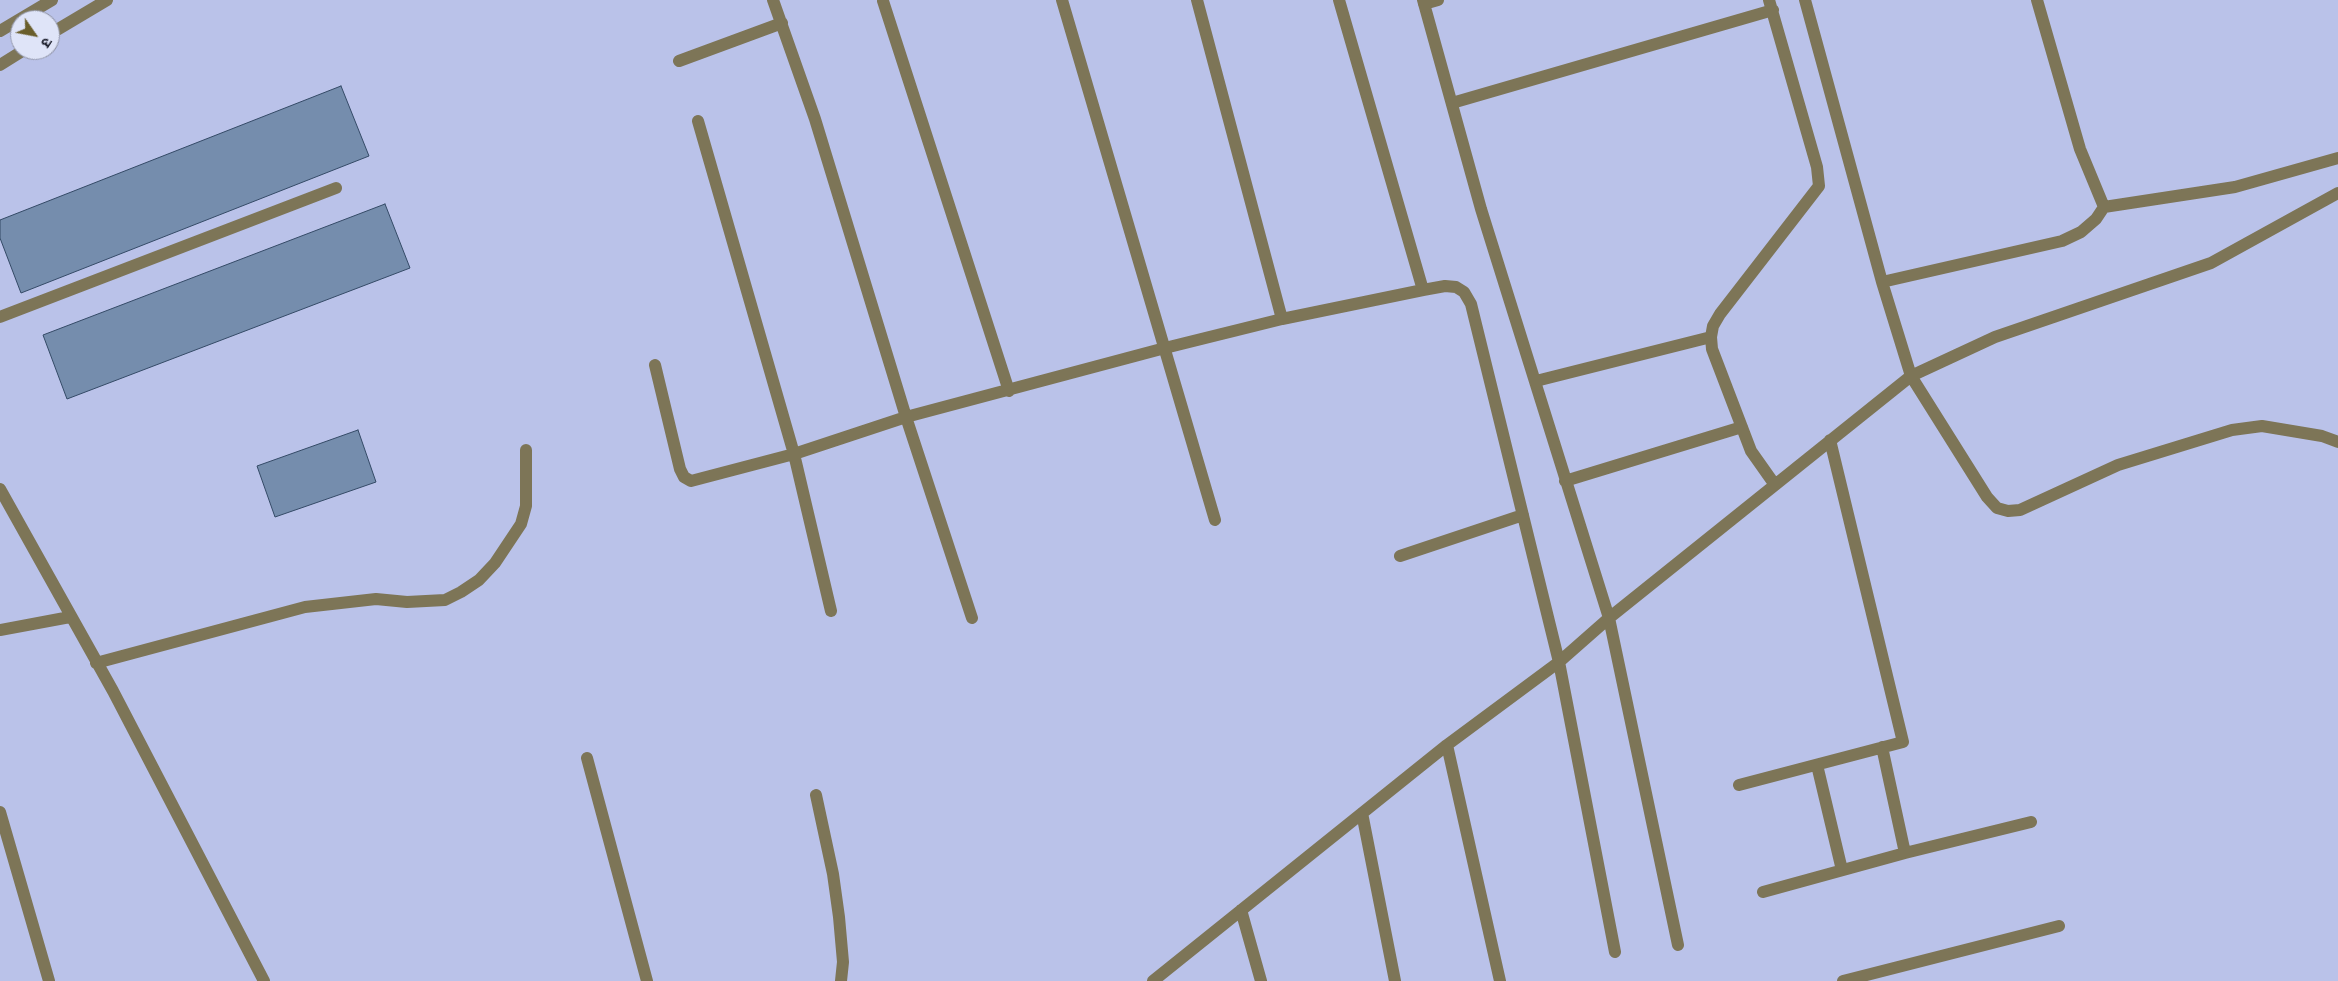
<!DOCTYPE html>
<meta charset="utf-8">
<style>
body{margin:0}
#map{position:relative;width:2338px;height:981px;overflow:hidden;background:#bac2e9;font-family:Cabin,"Noto Sans Devanagari",sans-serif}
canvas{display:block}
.north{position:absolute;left:10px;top:10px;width:50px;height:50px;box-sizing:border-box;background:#dfe4f8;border:1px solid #8f93a5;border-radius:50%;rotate:123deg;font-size:14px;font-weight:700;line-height:20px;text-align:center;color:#181a28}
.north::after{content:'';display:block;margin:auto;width:18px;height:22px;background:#6a5e2b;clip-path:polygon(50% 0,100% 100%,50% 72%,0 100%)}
</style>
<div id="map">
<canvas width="2338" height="981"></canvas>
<div class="north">उ</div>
</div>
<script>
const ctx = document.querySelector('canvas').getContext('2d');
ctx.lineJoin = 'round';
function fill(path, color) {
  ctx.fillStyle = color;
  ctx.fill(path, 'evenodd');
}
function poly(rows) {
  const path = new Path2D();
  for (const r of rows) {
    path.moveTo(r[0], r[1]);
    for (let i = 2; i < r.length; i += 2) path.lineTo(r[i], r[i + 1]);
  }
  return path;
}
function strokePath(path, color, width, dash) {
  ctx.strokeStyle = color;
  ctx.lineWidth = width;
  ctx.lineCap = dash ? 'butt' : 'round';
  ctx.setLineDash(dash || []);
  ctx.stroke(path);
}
const building = poly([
 [341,86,369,156,21,293,0,238,0,220,341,86],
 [385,204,410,268,67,399,43,335,385,204],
 [358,430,376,482,275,517,257,466,358,430]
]);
const minor = poly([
 [773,0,815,119,906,417,972,618],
 [1062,0,1215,520],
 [1197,0,1282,319],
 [1339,0,1423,290],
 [1423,0,1481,209,1609,618,1678,945],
 [1769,0,1817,167,1819,186,1720,314,1713,326,1711,337,1712,349,1751,451,1775,485],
 [1805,0,1882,282,1911,376,1987,497,1997,508,2008,511,2020,510,2118,465,2232,430,2262,426,2322,436,2338,442],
 [2037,0,2080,149,2104,207,2235,187,2338,158],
 [883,1,1009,391],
 [1424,4,1438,0],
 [0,31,52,0],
 [50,34,107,0],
 [679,61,782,23],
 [0,65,24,50],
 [1452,103,1773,10],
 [698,121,794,454,831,611],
 [1882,282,2062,241,2081,232,2096,219,2104,207],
 [0,317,336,188],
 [655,365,680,469,684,477,691,481,794,454,906,417,1165,348,1282,319,1423,290,1445,286,1456,287,1464,292,1471,304,1559,662,1615,952],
 [1536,381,1711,337],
 [1565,481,1742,427],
 [0,489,113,691,264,981],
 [1400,556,1523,515],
 [0,630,70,617],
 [96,663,305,607,376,599,407,602,445,600,461,592,479,580,495,563,521,524,526,506,526,450],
 [1447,745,1500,981],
 [1882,747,1905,853],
 [587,758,647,981],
 [1817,765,1842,870],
 [1739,785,1903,742,1830,440],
 [816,795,833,874,839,917,843,962,841,981],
 [0,812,49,981],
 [1362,813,1395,981],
 [1763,892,1905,853,2031,822],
 [1241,910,1261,981],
 [1153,981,1447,745,1559,662,1609,618,1911,376,1995,337,2211,263,2338,193],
 [1843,981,2059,926]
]);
fill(building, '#758dad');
strokePath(building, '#344a66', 1);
strokePath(minor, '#7d7557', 12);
</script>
